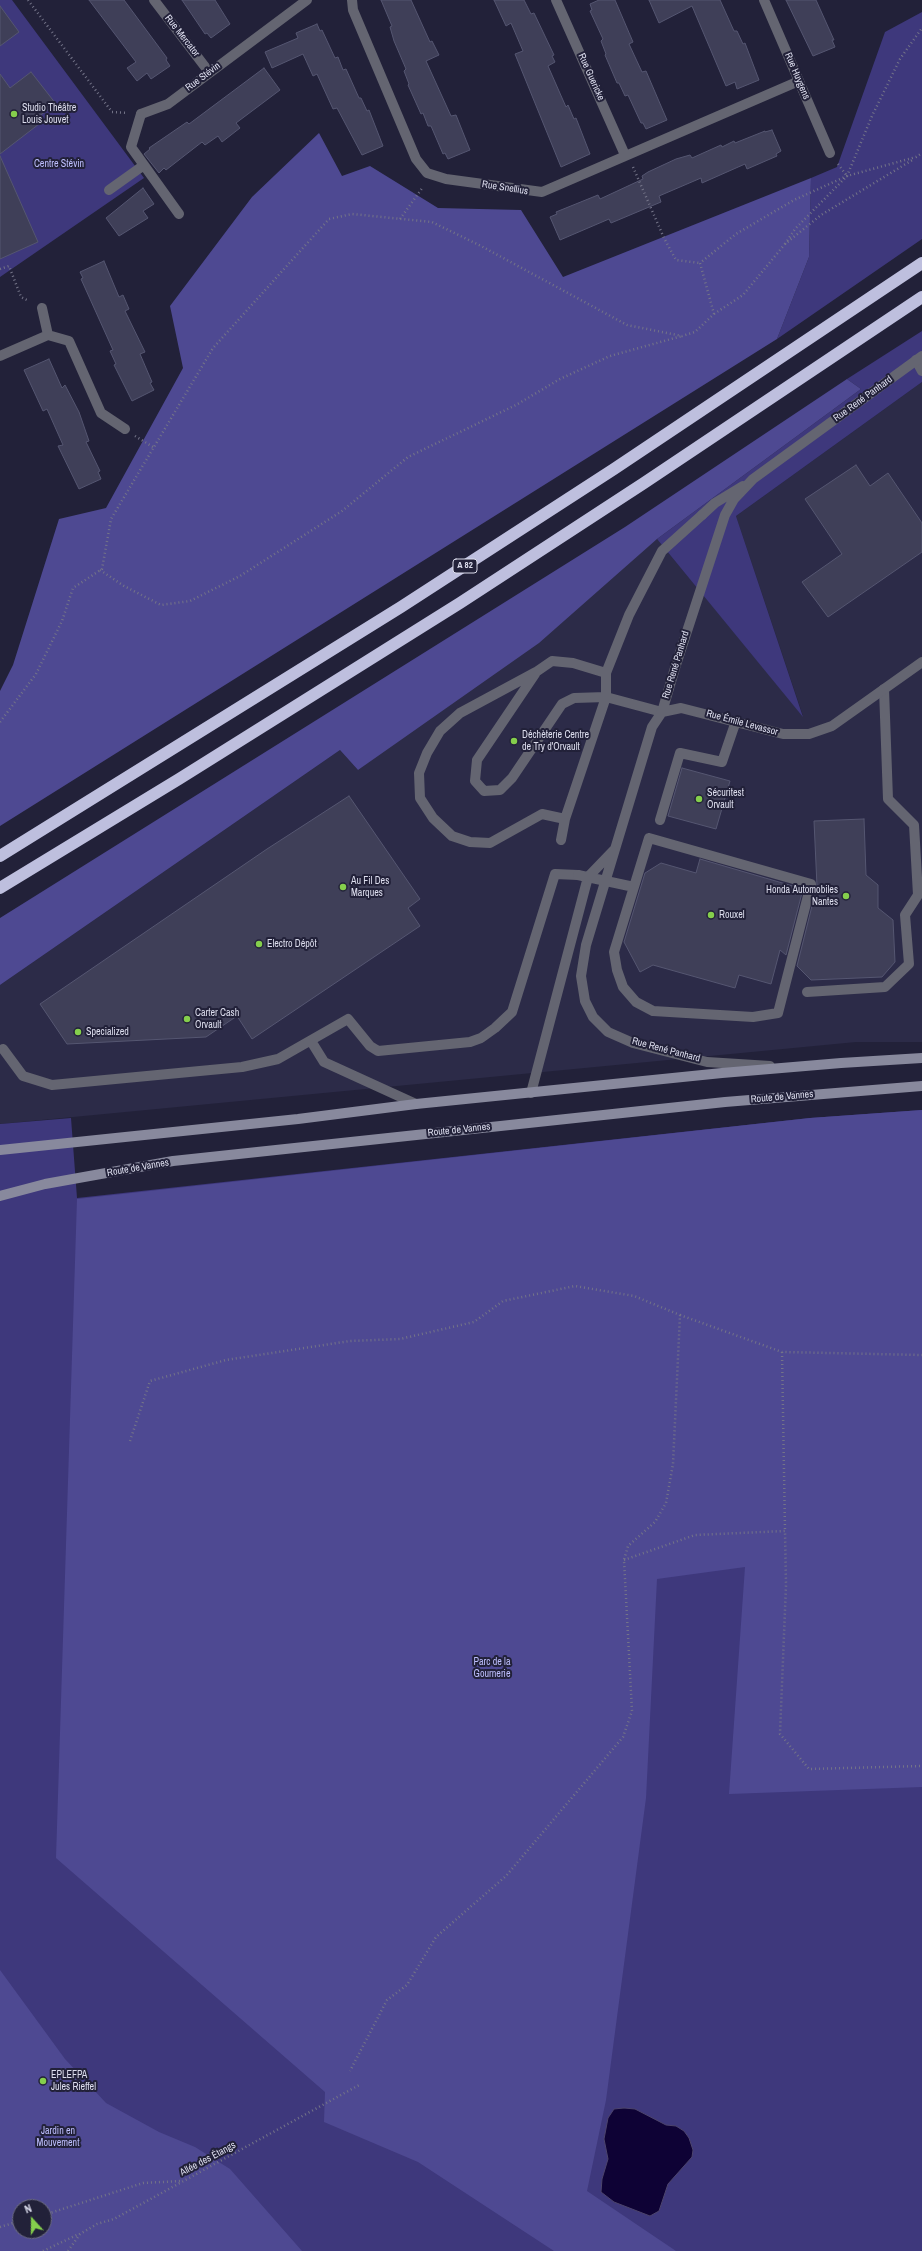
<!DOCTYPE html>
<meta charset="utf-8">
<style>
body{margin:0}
#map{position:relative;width:922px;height:2251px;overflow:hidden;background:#222139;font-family:"Archivo Narrow",sans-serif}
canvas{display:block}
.north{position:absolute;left:12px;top:2199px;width:40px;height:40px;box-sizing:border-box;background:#222139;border:1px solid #6d6d81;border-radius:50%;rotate:339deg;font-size:11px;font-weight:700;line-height:16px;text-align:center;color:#dddeee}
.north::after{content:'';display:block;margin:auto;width:14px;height:18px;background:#85cf4c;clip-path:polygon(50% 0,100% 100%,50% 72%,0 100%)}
</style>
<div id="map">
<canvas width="922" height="2251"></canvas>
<div class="north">N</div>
</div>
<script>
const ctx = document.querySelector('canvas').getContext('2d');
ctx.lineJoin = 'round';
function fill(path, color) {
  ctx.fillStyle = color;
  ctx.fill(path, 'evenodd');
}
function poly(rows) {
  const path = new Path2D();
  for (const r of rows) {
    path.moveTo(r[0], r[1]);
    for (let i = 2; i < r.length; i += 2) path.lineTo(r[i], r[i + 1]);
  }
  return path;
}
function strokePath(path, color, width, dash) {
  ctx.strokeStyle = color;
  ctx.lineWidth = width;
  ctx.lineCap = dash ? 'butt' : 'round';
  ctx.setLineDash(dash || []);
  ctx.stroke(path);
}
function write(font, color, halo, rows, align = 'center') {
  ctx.font = font + ' "Archivo Narrow",sans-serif';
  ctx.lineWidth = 4;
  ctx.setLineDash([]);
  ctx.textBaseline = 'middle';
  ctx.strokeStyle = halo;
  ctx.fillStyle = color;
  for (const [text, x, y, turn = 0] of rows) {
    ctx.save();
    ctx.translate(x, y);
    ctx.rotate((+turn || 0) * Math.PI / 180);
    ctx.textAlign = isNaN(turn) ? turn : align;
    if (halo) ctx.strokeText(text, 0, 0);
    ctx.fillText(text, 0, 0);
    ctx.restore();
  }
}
const built = poly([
 [922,382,922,1042,856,1042,0,1124,0,985,340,750,358,770,657,539,803,716,736,516]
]);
const green = poly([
 [0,0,12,0,144,178,0,277],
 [922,12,922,239,777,339,809,257,811,178,837,167,885,32],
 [922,331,922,382,736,516,803,717,657,539,861,389,847,379],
 [922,1110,922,2251,0,2251,0,1124,71,1118,77,1198,810,1118],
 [20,2207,44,2207,44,2231,20,2231]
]);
const forest = poly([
 [319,133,342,176,370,166,438,208,521,210,563,277,811,178,809,257,777,339,0,826,0,691,13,665,59,519,106,508,183,368,170,306,252,197],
 [847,379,861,389,657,539,539,643,358,770,340,750,0,985,0,918,625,527],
 [922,1110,922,1787,729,1794,745,1567,657,1579,646,1798,606,2100,587,2191,676,2251,554,2251,418,2162,324,2122,325,2092,56,1858,77,1199,810,1118],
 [0,1970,65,2059,106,2103,159,2132,195,2147,230,2169,302,2251,0,2251],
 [20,2207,44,2207,44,2231,20,2231]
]);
const water = poly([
 [624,2108,635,2109,666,2125,676,2126,684,2131,689,2138,693,2150,692,2157,668,2184,659,2211,650,2216,614,2202,601,2192,602,2179,608,2159,604,2139,608,2118,614,2109,624,2108]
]);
const building = poly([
 [89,0,124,0,167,58,166,60,170,66,151,79,147,73,137,81,127,68,136,62,89,0],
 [182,0,215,0,230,24,211,38,207,33,205,34,182,0],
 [381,0,411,0,430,42,432,41,439,55,426,61,451,116,456,115,470,150,448,159,445,153,443,154,431,126,428,126,423,113,421,114,408,85,409,84,404,71,406,69,394,41,390,27,392,26,381,0],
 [494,0,524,0,531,14,534,13,554,55,552,56,555,62,548,66,566,107,568,105,574,119,576,118,590,154,561,167,515,54,523,51,511,23,506,26,494,0],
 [599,0,615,0,633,42,629,44,642,72,646,71,667,120,646,129,643,123,641,123,628,95,625,96,619,83,617,83,605,55,606,54,601,41,603,39,590,11,592,10,590,4,599,0],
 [649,0,720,0,734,31,737,31,743,44,745,43,759,80,737,89,735,82,726,86,692,6,659,23,649,0],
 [786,0,816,0,834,40,832,40,835,47,813,56,786,0],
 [0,6,19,32,0,46,0,6],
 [317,24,320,31,322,30,335,58,338,57,343,70,346,69,359,98,361,98,367,111,369,110,383,146,362,155,337,108,333,109,317,74,313,76,303,54,272,68,265,52,298,38,296,33,317,24],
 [264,68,280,90,236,123,240,128,222,142,218,136,205,145,202,142,166,170,164,168,159,173,144,154,150,149,149,148,187,122,189,124,264,68],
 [31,72,56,104,35,119,39,124,0,154,0,74,10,88,31,72],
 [772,130,781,151,776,154,777,156,747,169,745,164,702,183,701,178,659,196,661,202,611,223,609,219,560,240,550,217,557,214,556,212,598,195,600,199,643,179,642,176,648,172,676,159,690,155,692,158,721,145,722,147,734,141,735,143,765,131,765,132,772,130],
 [0,156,38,242,0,259,0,156],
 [143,188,154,204,143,211,148,218,119,236,106,218,143,188],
 [104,261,119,297,123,295,129,309,125,311,145,352,140,354,152,382,150,383,154,390,132,401,114,365,116,364,110,351,113,350,81,279,83,278,80,272,104,261],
 [49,359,62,388,65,385,79,412,89,441,86,442,100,471,98,472,101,479,79,489,58,446,63,445,47,409,43,411,24,370,49,359],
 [856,465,870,486,888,473,922,523,922,552,828,617,802,582,842,554,805,499,856,465],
 [682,768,730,781,716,829,668,816,682,768],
 [349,796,420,899,408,908,420,926,252,1039,237,1016,206,1037,67,1044,40,1004,267,849,349,796],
 [864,819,866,875,878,885,878,908,893,920,895,962,882,977,811,980,797,966,817,886,814,821,864,819],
 [700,859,803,889,786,955,780,950,771,984,739,975,735,988,653,965,640,972,624,942,645,873,661,863,696,873,700,859]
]);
const path = poly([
 [28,0,112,112,127,113],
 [838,164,847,176],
 [633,167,664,238,676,260,700,263],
 [400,219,423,187],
 [785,244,795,229,847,176,872,116,900,59,922,28],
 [0,269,9,266,21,297,29,301],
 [714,314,743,295,785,244,821,215,914,159],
 [135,436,153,447],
 [100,570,124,586,161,605,190,601,240,576,342,511,408,457,516,405,560,379,610,356,682,336],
 [0,722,36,674,62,621,73,588,102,569,111,519,213,348,329,219,352,214,432,222,481,246,627,325,682,336,695,332,714,314,700,263,736,234,794,200,847,176,916,157,922,153],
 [680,1315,782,1352,922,1355],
 [782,1352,785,1531],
 [130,1441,150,1381,226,1360,350,1341,400,1339,474,1322,503,1301,575,1286,634,1296,680,1315,673,1464,666,1503,655,1522,628,1546,624,1560,632,1711,623,1737,506,1876,436,1937,407,1985,387,2000,350,2071],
 [624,1560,695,1535,785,1531,786,1585,780,1734,809,1769,922,1766],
 [44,2215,143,2183,181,2181],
 [0,2227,20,2221],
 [43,2251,79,2234],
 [68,2251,80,2234,97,2224,114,2219,361,2084]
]);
const lane = poly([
 [141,114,131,147,179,214],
 [109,190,144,165],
 [916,360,922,371],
 [535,674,477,760,475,781,484,791,500,790,512,778,562,704,574,698,606,697,606,673],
 [565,819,542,814,490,843,470,842,452,836,433,818,420,798,419,773,427,753,440,731,460,713,536,672,552,661,573,663,606,673,629,615,662,551,702,515],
 [660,820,680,753,722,762,736,721],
 [649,838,811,884,778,1013,753,1017,653,1011,636,1002,623,987,617,970,614,952,649,838],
 [561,840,565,819,606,697,662,712],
 [606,881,634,887],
 [807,992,885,987,909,964,905,915,918,895,914,825,888,799,884,689],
 [311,1041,324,1062,416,1104],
 [3,1049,23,1076,52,1085,242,1067,278,1059,348,1019,370,1046,378,1051,470,1042,481,1038,495,1028,512,1012,555,874,578,875]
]);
const street = poly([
 [154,0,209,72],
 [352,0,353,10,416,159,427,173,446,179,542,192,799,81],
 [556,0,625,155],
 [764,0,830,153],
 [141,114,168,104,307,0],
 [42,308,48,335],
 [0,356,48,335,69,341,101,413,125,429],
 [702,515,715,503,743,486],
 [662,712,681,708,783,734,809,734,832,726,922,662],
 [578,875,606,881],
 [770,1066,707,1062,633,1043,608,1032,593,1017,585,1001,581,976,586,945,652,727,662,712,675,668,725,515,734,499,753,479,922,356],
 [531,1093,588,877,614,850]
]);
const secondary = poly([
 [0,1150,298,1119,416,1104,722,1073,841,1063,922,1058],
 [0,1196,45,1184,173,1161,725,1102,922,1086]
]);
const highway = poly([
 [0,856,401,607,614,469,922,263],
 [0,888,179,779,460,603,644,483,922,297]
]);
const markers = [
 [14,114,4,"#85cf4c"],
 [514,741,4,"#85cf4c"],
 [699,799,4,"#85cf4c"],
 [343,887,4,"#85cf4c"],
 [846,896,4,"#85cf4c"],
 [711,915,4,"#85cf4c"],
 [259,944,4,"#85cf4c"],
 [187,1019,4,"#85cf4c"],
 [78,1032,4,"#85cf4c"],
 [43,2081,4,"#85cf4c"]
];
const shields = [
 [465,566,24]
];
const shieldNames = [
 ["A 82",465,566]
];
const streetNames = [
 ["Rue Mercator",182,36,52],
 ["Rue Huygens",797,76,67],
 ["Rue Stévin",203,77,-37],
 ["Rue Guericke",591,77,66],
 ["Rue Snellius",505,188,9],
 ["Rue René Panhard",863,399,-36],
 ["Rue René Panhard",676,665,-73],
 ["Rue Émile Levassor",742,723,15],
 ["Rue René Panhard",666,1050,15],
 ["Route de Vannes",782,1097,-5],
 ["Route de Vannes",459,1130,-6],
 ["Route de Vannes",138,1168,-10],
 ["Allée des Étangs",208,2159,-28]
];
const poiNames = [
 ["Studio Théâtre",22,108],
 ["Louis Jouvet",22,120],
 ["Déchèterie Centre",522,735],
 ["de Try d'Orvault",522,747],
 ["Sécuritest",707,793],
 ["Orvault",707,805],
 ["Au Fil Des",351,881],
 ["Marques",351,893],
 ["Honda Automobiles",838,890,"right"],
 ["Nantes",838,902,"right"],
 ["Rouxel",719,915],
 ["Electro Dépôt",267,944],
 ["Carter Cash",195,1013],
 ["Orvault",195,1025],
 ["Specialized",86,1032],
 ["EPLEFPA",51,2075],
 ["Jules Rieffel",51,2087]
];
const parkNames = [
 ["Centre Stévin",59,164],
 ["Parc de la",492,1662],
 ["Gournerie",492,1674],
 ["Jardin en",58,2131],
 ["Mouvement",58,2143]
];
fill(built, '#2c2b48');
fill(green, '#3e387c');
fill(forest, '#4e4992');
fill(water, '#0e0235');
strokePath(water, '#4c446c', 1);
fill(building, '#3f3f58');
strokePath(building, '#555671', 1);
strokePath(path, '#747488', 2.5, [1, 3]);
strokePath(lane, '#646571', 10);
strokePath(street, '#646571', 10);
strokePath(secondary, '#88899d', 10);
strokePath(highway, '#bebfde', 12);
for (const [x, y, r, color] of markers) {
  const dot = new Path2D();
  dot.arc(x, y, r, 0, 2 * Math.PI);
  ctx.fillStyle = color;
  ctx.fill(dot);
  strokePath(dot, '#222139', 1.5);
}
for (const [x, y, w] of shields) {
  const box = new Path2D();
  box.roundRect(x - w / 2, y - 7, w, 14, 3);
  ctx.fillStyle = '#222139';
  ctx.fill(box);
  strokePath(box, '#dddeee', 1);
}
write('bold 9px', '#dddeee', null, shieldNames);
write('10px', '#dddeee', '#222139', streetNames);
write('10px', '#dddeee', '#222139', poiNames, 'left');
write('10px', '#bdbefd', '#222139', parkNames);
</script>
